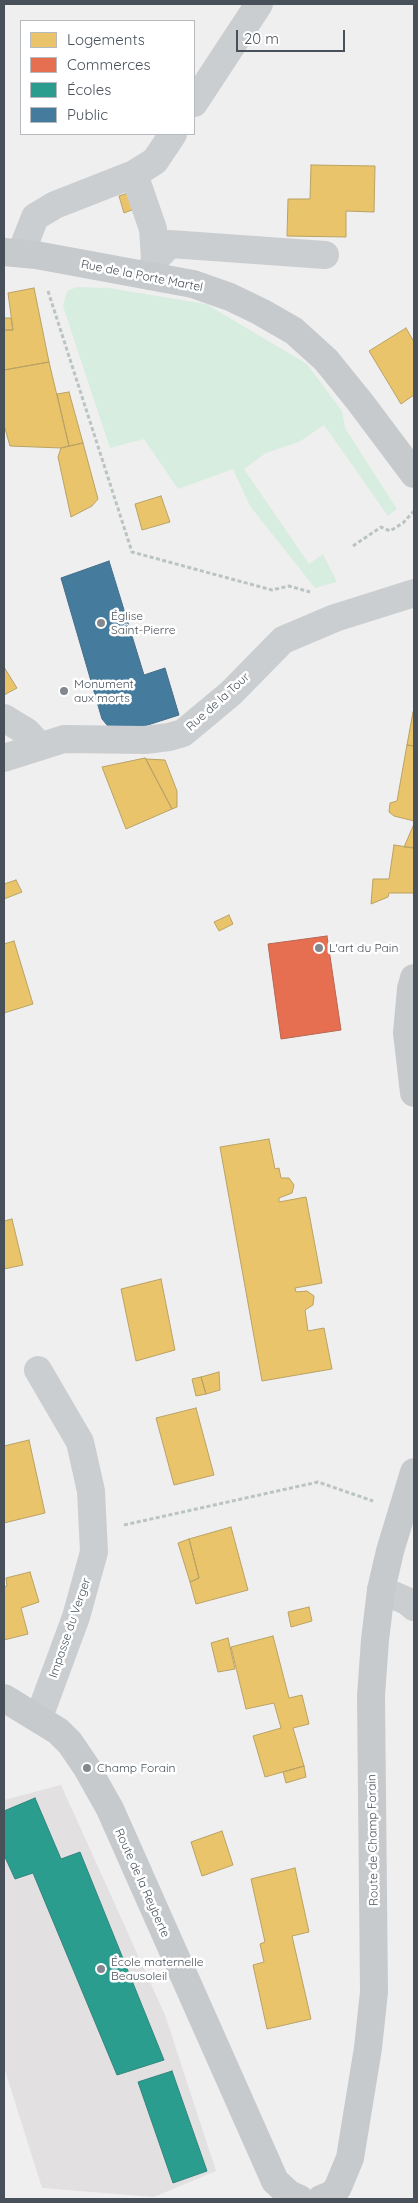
<!DOCTYPE html>
<meta charset="utf-8">
<style>
body{margin:0}
#map{position:relative;width:418px;height:2203px;overflow:hidden;background:#f0efef;font-family:Quicksand,sans-serif}
canvas{display:block}
.frame{position:absolute;inset:0;border:5px solid #48515a;pointer-events:none}
.legend{position:absolute;left:20px;top:20px;width:175px;height:115px;box-sizing:border-box;background:#fff;border:1px solid #b6b9bd;margin:0;padding:6px 9px;list-style:none;font-size:15px;color:#48515a}
.legend li{display:flex;align-items:center;gap:10px;height:25px}
.legend b{width:25px;border:1px solid #b6b9bd}
.scale{position:absolute;left:236px;top:30px;width:109px;height:22px;box-sizing:border-box;border:2px solid #48515a;border-top:0;padding-left:6px;font-size:15px;line-height:18px;white-space:nowrap;color:#48515a;-webkit-text-stroke:4px #fff;paint-order:stroke}
</style>
<div id="map">
<canvas width="418" height="2203"></canvas>
<div class="frame"></div>
<ul class="legend">
<li><b style="height:14px;background:#e9c46a"></b>Logements</li>
<li><b style="height:14px;background:#e76f51"></b>Commerces</li>
<li><b style="height:14px;background:#2a9d8f"></b>Écoles</li>
<li><b style="height:14px;background:#457b9d"></b>Public</li>
</ul>
<div class="scale">20 m</div>
</div>
<script>
const ctx = document.querySelector('canvas').getContext('2d');
ctx.lineJoin = 'round';
function fill(path, color) {
  ctx.fillStyle = color;
  ctx.fill(path, 'evenodd');
}
function poly(rows) {
  const path = new Path2D();
  for (const r of rows) {
    path.moveTo(r[0], r[1]);
    for (let i = 2; i < r.length; i += 2) path.lineTo(r[i], r[i + 1]);
  }
  return path;
}
function strokePath(path, color, width, dash) {
  ctx.strokeStyle = color;
  ctx.lineWidth = width;
  ctx.lineCap = dash ? 'butt' : 'round';
  ctx.setLineDash(dash || []);
  ctx.stroke(path);
}
function write(font, color, halo, rows, align = 'center') {
  ctx.font = font + ' Quicksand,sans-serif';
  ctx.lineWidth = 5;
  ctx.setLineDash([]);
  ctx.textBaseline = 'middle';
  ctx.strokeStyle = halo;
  ctx.fillStyle = color;
  for (const [text, x, y, turn = 0] of rows) {
    ctx.save();
    ctx.translate(x, y);
    ctx.rotate((+turn || 0) * Math.PI / 180);
    ctx.textAlign = isNaN(turn) ? turn : align;
    if (halo) ctx.strokeText(text, 0, 0);
    ctx.fillText(text, 0, 0);
    ctx.restore();
  }
}
const education = poly([
 [61,1785,165,2015,216,2171,154,2197,42,2188,4,2067,4,1800]
]);
const green = poly([
 [77,287,108,288,206,304,307,364,342,411,345,428,397,509,388,516,324,425,299,442,266,453,244,469,309,564,323,554,337,582,315,588,250,506,233,469,178,489,144,439,110,448,63,306,67,291]
]);
const homes = poly([
 [311,165,375,166,374,212,346,211,346,237,287,236,288,199,310,199,311,165],
 [131,192,137,208,124,213,119,196,131,192],
 [34,288,49,362,4,370,4,330,13,330,8,293,34,288],
 [4,318,11,318,13,330,4,330,4,318],
 [406,328,414,342,414,395,401,404,369,351,406,328],
 [49,362,69,446,61,448,10,446,4,425,4,370,49,362],
 [69,392,83,443,69,446,57,394,69,392],
 [83,443,98,499,92,506,71,517,58,457,61,448,83,443],
 [161,496,170,522,142,530,135,504,161,496],
 [4,667,17,688,4,695,4,667],
 [413,712,414,712,414,746,407,745,413,712],
 [407,745,414,746,414,821,394,816,389,812,390,803,397,801,407,745],
 [145,758,172,809,126,829,102,767,145,758],
 [146,759,165,760,177,791,177,807,172,809,146,759],
 [414,824,414,848,404,847,414,824],
 [394,845,414,848,414,893,389,893,388,897,371,904,373,879,389,879,394,845],
 [16,880,22,892,4,899,4,884,16,880],
 [229,915,233,924,219,931,214,922,229,915],
 [14,941,33,1004,4,1013,4,944,14,941],
 [269,1139,275,1169,279,1168,281,1178,289,1178,294,1185,292,1193,279,1198,279,1202,306,1197,322,1283,295,1288,296,1292,307,1291,314,1296,313,1305,305,1310,308,1331,324,1328,332,1369,262,1381,220,1147,269,1139],
 [12,1219,23,1265,4,1269,4,1221,12,1219],
 [161,1279,175,1350,136,1361,121,1289,161,1279],
 [219,1372,220,1390,206,1394,201,1377,219,1372],
 [201,1377,206,1394,196,1396,192,1379,201,1377],
 [196,1408,214,1475,174,1485,156,1418,196,1408],
 [29,1440,45,1513,4,1523,4,1446,29,1440],
 [231,1527,248,1590,196,1604,190,1582,199,1578,189,1539,231,1527],
 [189,1539,199,1578,190,1582,178,1543,189,1539],
 [30,1572,39,1602,21,1608,28,1634,4,1640,4,1587,7,1586,6,1578,30,1572],
 [309,1607,312,1621,291,1627,288,1612,309,1607],
 [273,1636,289,1698,302,1695,309,1724,293,1728,304,1766,265,1777,253,1736,281,1728,274,1703,246,1709,231,1647,273,1636],
 [228,1638,235,1669,218,1672,211,1643,228,1638],
 [304,1766,306,1777,286,1783,283,1772,304,1766],
 [222,1831,233,1865,202,1876,191,1842,222,1831],
 [295,1868,309,1932,292,1936,311,2019,267,2029,253,1965,264,1962,260,1944,265,1942,251,1879,295,1868]
]);
const shops = poly([
 [327,936,341,1030,281,1039,268,944,327,936]
]);
const schools = poly([
 [35,1798,61,1859,80,1852,164,2060,117,2075,33,1873,15,1879,4,1855,4,1811,35,1798],
 [172,2071,207,2171,173,2183,138,2082,172,2071]
]);
const public = poly([
 [109,561,144,675,165,668,179,715,129,731,113,729,107,725,102,719,61,578,109,561]
]);
const path = poly([
 [48,291,132,552,272,590,289,586,310,592],
 [353,546,381,527,390,531,403,523,414,511],
 [124,1525,318,1482,373,1501]
]);
const minor = poly([
 [194,103,259,4],
 [134,174,153,229,155,259],
 [21,253,35,217,55,205,134,174,155,161,173,134],
 [150,276,155,259,170,244,325,255],
 [4,718,27,732,39,745],
 [4,758,64,739,145,740,169,737,183,733,231,693,283,640,335,618,414,593],
 [38,1370,80,1442,91,1491,94,1552,76,1617,39,1717],
 [381,1590,407,1601,414,1607]
]);
const major = poly([
 [4,252,36,255,193,284,230,297,261,312,294,331,326,360,360,402,414,474],
 [414,978,411,989,407,1033,414,1093],
 [4,1698,58,1731,70,1743,87,1768,110,1809,275,2181,289,2194,300,2199],
 [321,2199,333,2194,338,2187,350,2158,368,2048,374,1992,371,1696,375,1640,381,1590,390,1551,414,1472]
]);
const markers = [
 [101,623,5,"#83888e"],
 [64,691,5,"#83888e"],
 [319,948,5,"#83888e"],
 [87,1768,5,"#83888e"],
 [101,1969,5,"#83888e"]
];
const streetNames = [
 ["Rue de la Porte Martel",142,276,11],
 ["Rue de la Tour",218,702,-42],
 ["Impasse du Verger",70,1628,-71],
 ["Route de Champ Forain",373,1840,-91],
 ["Route de la Reyberte",142,1883,66]
];
const poiNames = [
 ["Église",111,616],
 ["Saint-Pierre",111,630],
 ["Monument",74,684],
 ["aux morts",74,698],
 ["L'art du Pain",329,948],
 ["Champ Forain",97,1768],
 ["École maternelle",111,1962],
 ["Beausoleil",111,1976]
];
fill(education, '#e2e0e0');
fill(green, '#d6eddf');
fill(homes, '#e9c46a');
strokePath(homes, '#b9a265', 1);
fill(shops, '#e76f51');
strokePath(shops, '#b76654', 1);
fill(schools, '#2a9d8f');
strokePath(schools, '#33867f', 1);
fill(public, '#457b9d');
strokePath(public, '#466e89', 1);
strokePath(path, '#bac4c1', 3, [4, 2.5]);
strokePath(minor, '#cbced0', 28);
strokePath(major, '#c7cacd', 28);
for (const [x, y, r, color] of markers) {
  const dot = new Path2D();
  dot.arc(x, y, r, 0, 2 * Math.PI);
  ctx.fillStyle = color;
  ctx.fill(dot);
  strokePath(dot, '#fff', 2);
}
write('12px', '#48515a', '#fff', streetNames);
write('12px', '#48515a', '#fff', poiNames, 'left');
</script>
